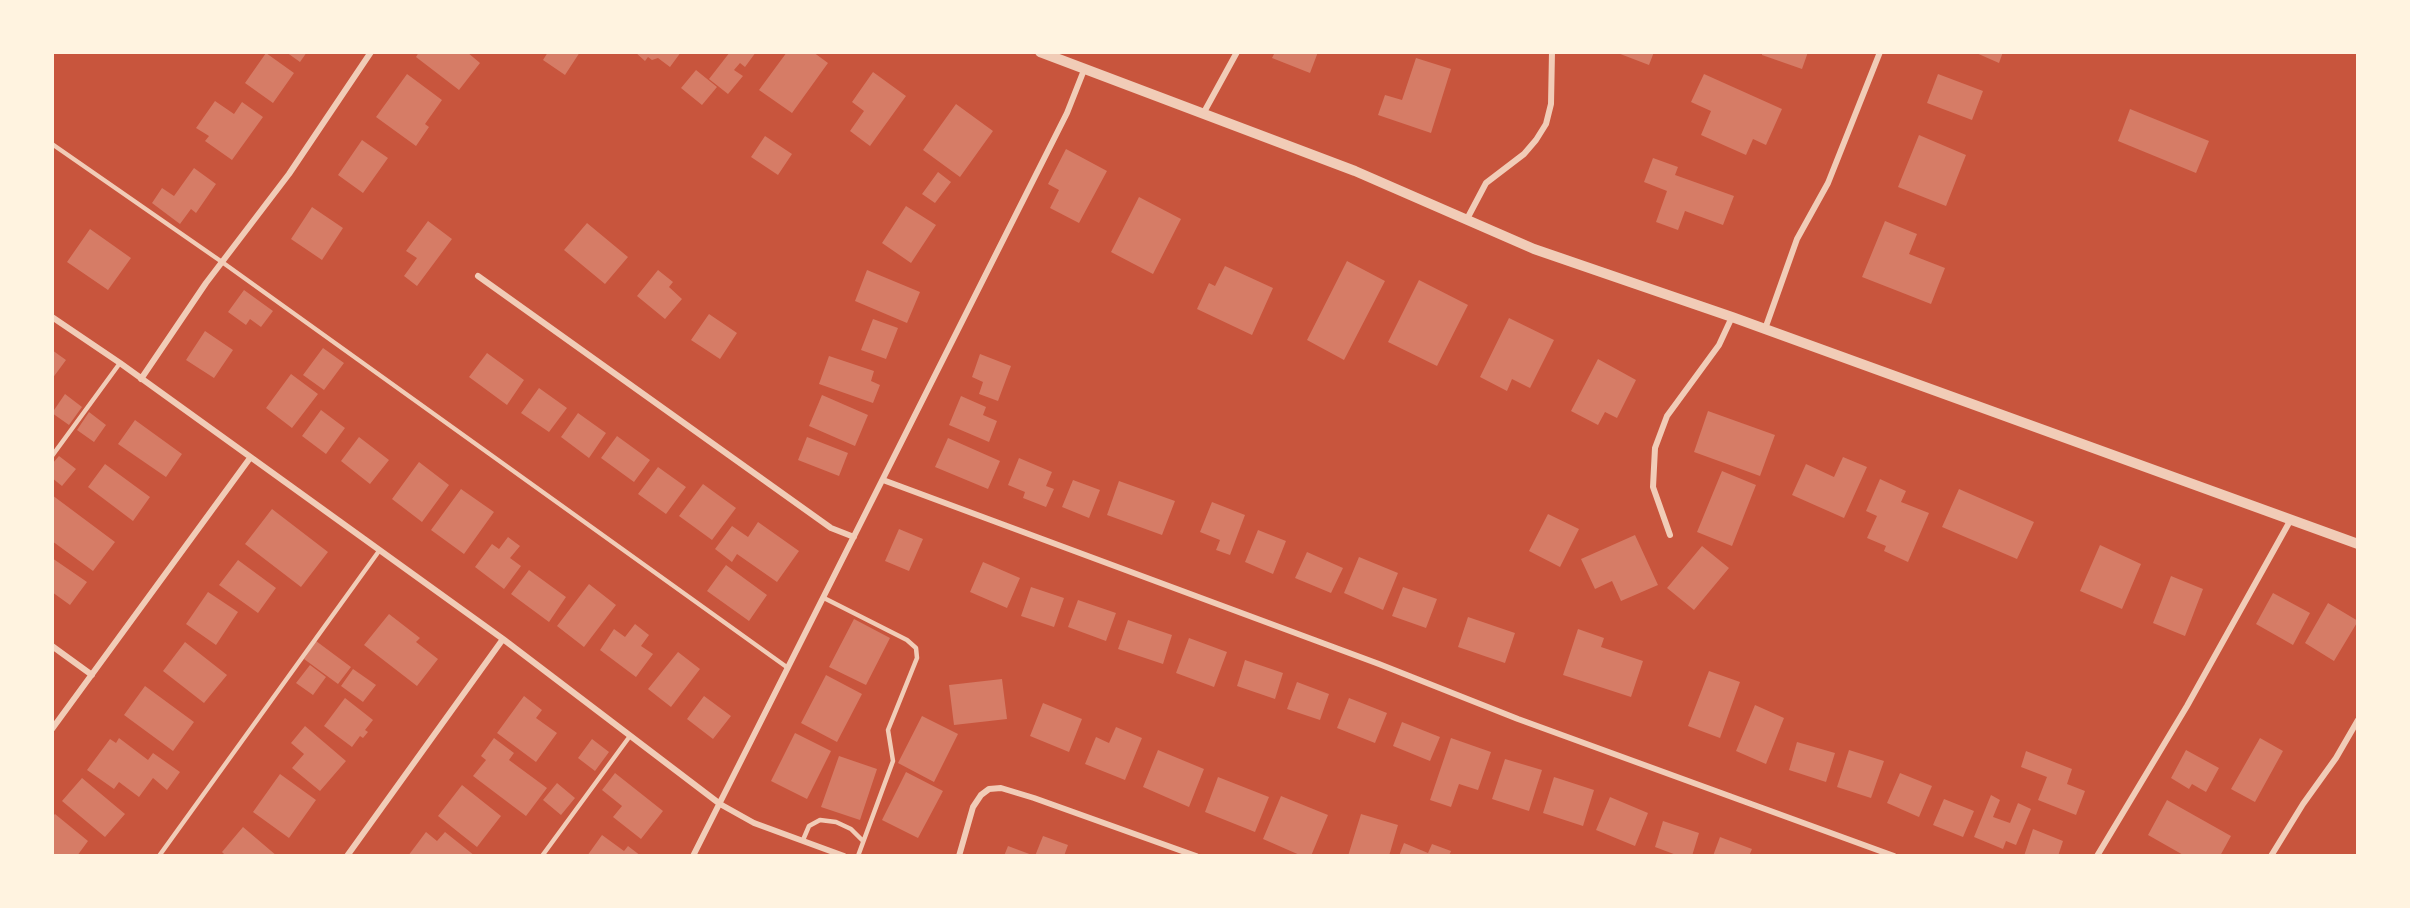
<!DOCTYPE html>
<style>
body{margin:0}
#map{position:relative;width:2410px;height:908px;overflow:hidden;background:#c8553d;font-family:Mulish,sans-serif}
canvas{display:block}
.frame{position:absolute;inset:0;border:54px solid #fff3e0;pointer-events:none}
</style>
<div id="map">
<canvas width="2410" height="908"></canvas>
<div class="frame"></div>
</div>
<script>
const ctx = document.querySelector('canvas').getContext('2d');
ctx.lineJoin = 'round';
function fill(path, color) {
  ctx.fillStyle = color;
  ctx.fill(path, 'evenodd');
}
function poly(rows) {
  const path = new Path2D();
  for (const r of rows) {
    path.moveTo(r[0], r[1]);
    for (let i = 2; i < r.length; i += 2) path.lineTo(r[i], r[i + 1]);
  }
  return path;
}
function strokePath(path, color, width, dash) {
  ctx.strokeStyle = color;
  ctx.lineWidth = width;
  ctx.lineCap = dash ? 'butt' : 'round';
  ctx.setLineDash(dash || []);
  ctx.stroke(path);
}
const building = poly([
 [286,52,307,52,300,62],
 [419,52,467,52,480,63,459,90,416,57],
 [548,52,580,52,565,75,543,60],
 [635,52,681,52,670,67,658,58,652,60,648,57,645,61],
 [730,52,756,52,745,67,740,63,734,70,743,76,728,94,709,79],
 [787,52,813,52,828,63,792,113,759,90],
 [1275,52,1318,52,1310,73,1272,58],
 [1615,52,1654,52,1649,65],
 [1762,52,1808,52,1802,69,1762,55],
 [1974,52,2003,52,1999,63],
 [266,53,294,73,273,103,245,83],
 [1416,58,1451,69,1431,133,1378,115,1385,95,1402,100],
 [696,70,717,87,702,105,681,88],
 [873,72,906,96,870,146,850,131,864,111,852,102],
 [407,74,442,100,425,124,429,127,416,146,376,117],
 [1704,74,1782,109,1766,145,1753,139,1746,155,1701,135,1711,111,1691,102],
 [1938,74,1983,91,1972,120,1927,103],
 [215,101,234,114,242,102,263,117,232,160,205,141,209,136,196,128],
 [956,104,993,131,960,177,923,150],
 [2130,109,2209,141,2196,173,2118,141],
 [1919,135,1966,155,1946,206,1898,187],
 [765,136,792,154,778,175,751,157],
 [362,140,388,158,363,193,338,175],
 [1066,149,1107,171,1079,223,1050,208,1059,190,1048,184],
 [1653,158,1678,167,1675,175,1734,196,1723,225,1685,211,1678,230,1656,222,1667,191,1644,182],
 [194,168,216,184,196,213,191,209,180,224,152,203,162,188,174,196],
 [938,172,951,182,935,203,922,194],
 [1139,197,1181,219,1153,274,1111,252],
 [906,206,936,225,911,263,882,243],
 [312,207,343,228,322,260,291,239],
 [428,221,452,239,417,286,404,276,417,258,406,251],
 [1885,221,1917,234,1909,254,1945,268,1931,304,1862,277],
 [587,223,628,257,605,284,564,250],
 [90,229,131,258,108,290,67,262],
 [1347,261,1385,281,1344,360,1307,340],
 [1225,266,1273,288,1252,335,1197,309,1209,283,1215,286],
 [658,270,673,282,669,287,682,299,665,319,637,296],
 [867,270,920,292,907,323,855,301],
 [1419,280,1468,305,1437,366,1388,342],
 [244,290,273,311,261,327,250,319,246,325,228,312],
 [709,314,737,333,720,359,691,340],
 [1509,318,1554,340,1530,388,1512,379,1507,391,1480,377],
 [873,319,898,328,886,359,861,350],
 [205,331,233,350,214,378,186,360],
 [323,348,344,363,324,390,303,375],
 [52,350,66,360,52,379],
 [487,353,524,380,507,405,469,377],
 [980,354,1011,366,998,401,979,394,983,382,972,377],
 [829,356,874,371,871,381,880,385,873,403,819,384],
 [1598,359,1636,380,1617,418,1605,412,1598,425,1571,411],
 [291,374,318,394,292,428,266,408],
 [539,388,567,408,549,432,521,413],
 [65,394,82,407,69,425,52,413],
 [822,395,868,415,855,446,809,426],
 [961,396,986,407,983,415,997,421,989,442,949,425],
 [321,410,345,428,326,454,302,436],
 [1708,411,1775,435,1760,476,1694,452],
 [89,412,106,425,94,442,77,430],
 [578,413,606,433,589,458,561,437],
 [135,420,182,454,166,477,118,444],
 [617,436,650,460,634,482,601,458],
 [359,437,389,460,370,484,341,461],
 [807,437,848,453,839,476,798,460],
 [948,438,1000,461,988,489,935,467],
 [59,456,76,469,62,486,52,478,52,464],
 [1843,457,1867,467,1844,518,1792,495,1806,464,1834,477],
 [1019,458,1052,472,1046,486,1054,489,1046,507,1023,498,1025,492,1008,485],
 [419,462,449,485,422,522,392,499],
 [105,464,150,497,133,521,88,487],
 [658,467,686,487,666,514,638,494],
 [1722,471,1756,485,1732,546,1697,532],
 [1880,479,1906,491,1901,502,1929,513,1908,562,1884,551,1886,546,1867,538,1877,516,1866,511],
 [1073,480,1100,490,1089,518,1062,507],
 [1119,481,1175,501,1162,535,1107,515],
 [703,484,736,508,712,540,679,516],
 [461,489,494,512,464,554,431,530],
 [1959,489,2034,522,2017,559,1942,527],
 [52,495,115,542,93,571,52,541],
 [1212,502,1245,515,1230,555,1216,550,1220,540,1200,532],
 [272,509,328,552,301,587,245,544],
 [1548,514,1579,529,1560,567,1529,551],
 [758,522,799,551,777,582,737,554,732,562,715,549,732,526,748,537],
 [899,529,923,539,909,571,885,561],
 [1258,530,1286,541,1273,574,1245,562],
 [1635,535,1658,585,1621,601,1612,581,1595,589,1581,559],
 [508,537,520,546,510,558,521,566,504,589,475,567,492,544,499,549],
 [2100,545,2141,564,2122,609,2080,591],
 [1702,546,1729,568,1694,610,1667,588],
 [1307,552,1343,568,1331,593,1295,578],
 [1359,557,1398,573,1383,610,1344,593],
 [52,558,87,582,70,605,52,592],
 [238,560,276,588,258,613,219,585],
 [983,562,1020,578,1007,608,970,592],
 [726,565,767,595,749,621,707,591],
 [529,570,566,597,549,622,511,594],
 [2171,576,2203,589,2185,636,2153,623],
 [589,584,616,605,584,647,557,626],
 [1031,587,1064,598,1054,627,1021,616],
 [1403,587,1437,599,1426,628,1392,616],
 [208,592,238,612,216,645,186,624],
 [2273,593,2310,613,2293,645,2256,624],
 [1078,600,1116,613,1106,641,1068,627],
 [2328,603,2358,621,2334,661,2305,643],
 [389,614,420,638,416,642,438,659,417,686,364,645],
 [1468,617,1515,633,1505,663,1458,647],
 [854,619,890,638,866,685,829,667],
 [1128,620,1172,635,1163,664,1118,649],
 [635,624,649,635,641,646,653,654,636,677,600,650,614,629,625,637],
 [1578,629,1604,638,1601,647,1643,661,1631,697,1563,675],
 [1189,638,1227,652,1214,687,1176,673],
 [316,641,351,667,338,684,304,659],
 [185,642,227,675,204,703,163,671],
 [678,652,700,669,671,707,648,689],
 [1245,660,1283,673,1275,699,1237,686],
 [310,665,326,677,313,695,296,683],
 [353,669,376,685,363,702,341,686],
 [1709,671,1740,682,1720,738,1688,726],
 [826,675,862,694,837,742,801,723],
 [1002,679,1007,719,954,725,949,685],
 [1297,682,1329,694,1320,720,1287,709],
 [145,686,194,722,173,751,124,715],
 [524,696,542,710,536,718,557,733,536,762,497,733],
 [704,696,731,716,713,739,687,719],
 [345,698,373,720,365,730,368,732,363,738,360,736,352,747,324,726],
 [1349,698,1387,713,1375,743,1337,728],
 [1043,703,1082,719,1069,752,1030,736],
 [1755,705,1784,718,1766,764,1736,751],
 [922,716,958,734,934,782,898,763],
 [1402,722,1440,737,1430,761,1393,746],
 [305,726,346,761,320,791,292,768,304,754,291,743],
 [1116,727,1142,738,1125,780,1085,764,1096,737,1109,743],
 [795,733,831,751,807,799,771,781],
 [119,738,148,760,153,753,180,772,167,790,153,778,139,797,119,782,114,789,87,770,110,739,116,743],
 [494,738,514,753,509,760,547,788,526,816,473,776,486,760,481,756],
 [1451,738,1491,752,1478,790,1459,784,1451,807,1430,800],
 [2260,738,2283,751,2255,802,2231,789],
 [592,739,609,752,595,771,578,758],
 [1797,742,1835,753,1826,782,1789,770],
 [1158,750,1204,769,1189,807,1143,787],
 [1849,750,1884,761,1871,798,1837,787],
 [2186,750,2219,768,2206,792,2192,784,2189,789,2171,778],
 [2026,751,2072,769,2067,784,2085,791,2076,815,2038,800,2047,777,2021,767],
 [839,756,877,769,860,820,821,807],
 [1505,759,1542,770,1529,811,1492,799],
 [906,772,943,791,918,838,882,820],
 [615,773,663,811,641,839,613,817,622,806,602,790],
 [1900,773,1932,786,1919,817,1887,803],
 [280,774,316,800,289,838,253,812],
 [1218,777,1269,797,1255,832,1205,812],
 [1554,777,1594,790,1583,826,1543,813],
 [82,778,125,814,105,837,62,801],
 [557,783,575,798,561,815,543,800],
 [462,785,501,816,477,847,438,816],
 [1991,795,2000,800,1993,817,2010,823,2018,803,2031,809,2016,845,2006,841,2003,849,1974,837],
 [1281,796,1328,815,1311,856,1302,856,1263,839],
 [1610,797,1648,813,1635,846,1596,830],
 [1944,799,1974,811,1963,837,1933,825],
 [2167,800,2231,836,2220,856,2185,856,2148,835],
 [55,814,88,841,77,856,52,856,52,817],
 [1361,814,1398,825,1389,856,1348,856],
 [1663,821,1699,833,1692,856,1679,856,1655,847],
 [243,827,277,856,226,856,222,852],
 [2033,829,2063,841,2058,856,2024,856],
 [426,832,437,841,445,832,475,856,408,856],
 [602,835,624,851,628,846,641,856,587,856],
 [1043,836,1068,845,1064,856,1035,856],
 [1720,837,1752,849,1749,856,1713,856],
 [1404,843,1428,853,1432,844,1451,851,1449,856,1399,856],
 [1008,846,1032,855,1032,856,1004,856]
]);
const service = poly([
 [52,144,222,262,788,668],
 [52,456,120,363],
 [824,598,907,640,916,648,917,658,888,730,893,761,858,856],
 [803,840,809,826,820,820,836,822,851,829,863,841],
 [159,856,379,551],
 [542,856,630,736]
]);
const minor = poly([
 [1203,114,1237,52],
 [1467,219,1486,183,1524,154,1536,140,1546,124,1551,104,1552,52],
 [478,276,831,528,854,537],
 [52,317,120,363,503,639,720,804,754,823,844,856],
 [1765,329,1797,239,1828,183,1880,52],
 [141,379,206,283,289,174,371,52],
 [883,480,1379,664,1518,719,1894,856],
 [1670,535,1653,487,1655,448,1667,416,1719,345,1732,317],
 [52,646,92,675],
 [52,729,250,458],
 [347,856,503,639],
 [693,856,1067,113,1084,70],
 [959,856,973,807,981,795,989,789,1001,788,1034,798,1196,856],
 [2097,856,2187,706,2290,521],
 [2271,856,2303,804,2336,758,2358,720]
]);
const tertiary = poly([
 [1040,52,1355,171,1534,249,1732,317,2358,544]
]);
fill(building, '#d67c66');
strokePath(service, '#f1ccb7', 4.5);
strokePath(minor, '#f1ccb7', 6);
strokePath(tertiary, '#f1ccb7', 10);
</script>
